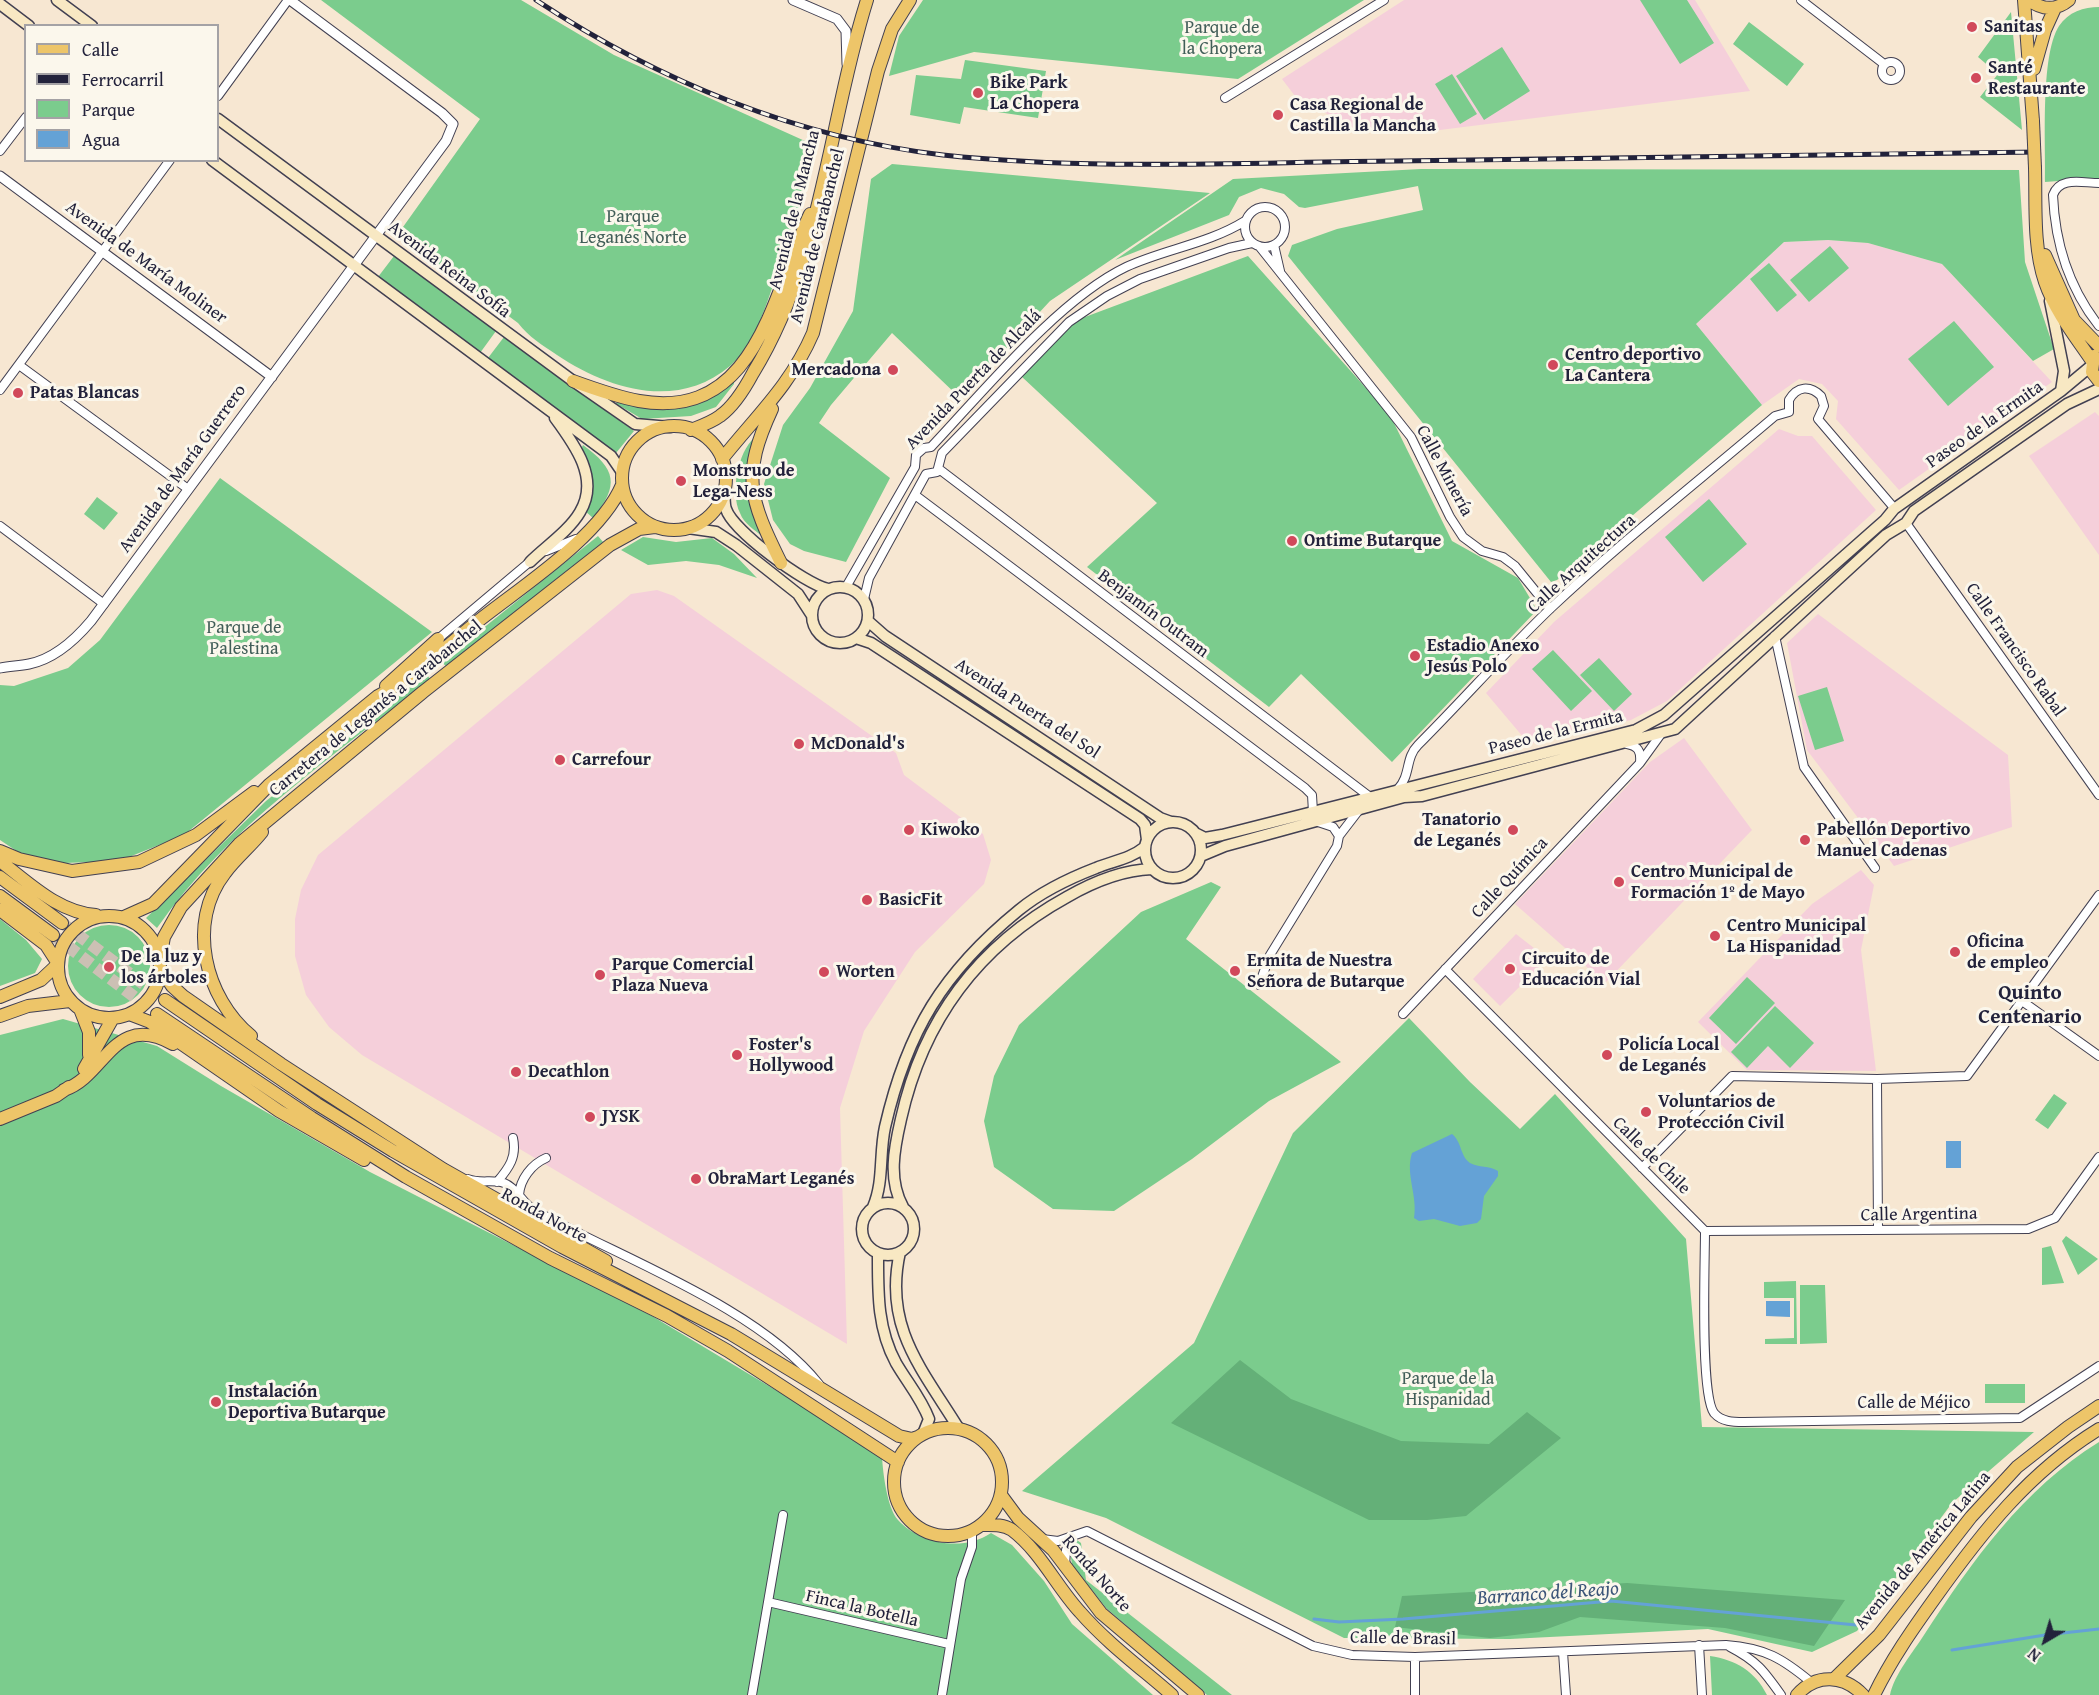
<!DOCTYPE html>
<html>
<head>
<meta charset="utf-8">
<style>
  body { margin:0 }
  #map { position:relative; width:2099px; height:1695px; overflow:hidden; background:#f7e7d2; font-family:"Gentium Book Plus",serif }
  canvas { display:block }
  .legend { position:absolute; left:24px; top:24px; width:195px; height:138px; box-sizing:border-box; background:#fbf7ec; border:2px solid #a4a2a5; margin:0; padding:8px 10px; list-style:none; font-size:18px; color:#22223b }
  .legend li { display:flex; align-items:center; gap:12px; height:30px }
  .legend b { width:30px; border:2px solid #a4a2a5 }
  .north { position:absolute; left:2015px; top:1611px; width:60px; height:60px; -webkit-text-stroke:4px #fbf7ec; paint-order:stroke; rotate:218deg; font-size:16px; font-weight:700; line-height:24px; text-align:center; color:#22223b }
  .north::after { content:''; display:block; margin:auto; width:21px; height:27px; background:#22223b; clip-path:polygon(50% 0,100% 100%,50% 72%,0 100%) }
</style>
</head>
<body>
<div id="map">
<canvas width="2099" height="1695"></canvas>
<ul class="legend">
<li><b style="height:8px;background:#edc569"></b>Calle</li>
<li><b style="height:8px;background:#22223b"></b>Ferrocarril</li>
<li><b style="height:16px;background:#7bcc8d"></b>Parque</li>
<li><b style="height:16px;background:#64a2d6"></b>Agua</li>
</ul>
<div class="north">N</div>
</div>
<script>
const c = document.querySelector('canvas').getContext('2d');
c.lineJoin = 'round';
function fill(path, color) { c.fillStyle = color; c.fill(path, 'evenodd'); }
function trace(path, color, width, dash) { c.strokeStyle = color; c.lineWidth = width; c.lineCap = dash ? 'butt' : 'round'; c.setLineDash(dash || []); c.stroke(path); }
function drawText(font, color, halo, rows, align = 'center') {
  c.font = font + ' "Gentium Book Plus",serif'; c.lineWidth = 6; c.setLineDash([]); c.textBaseline = 'middle'; c.strokeStyle = halo; c.fillStyle = color; for (const [text, x, y, turn = 0] of rows) {
    c.save(); c.translate(x, y); c.rotate((+turn || 0) * Math.PI / 180); c.textAlign = isNaN(turn) ? turn : align; if (halo) c.strokeText(text, 0, 0); c.fillText(text, 0, 0); c.restore();
  }
}
fill(new Path2D(`
  M1404 0H1695L1750 91 1416 133 1356 130 1295 96 1282 79Z
  M1828 240 1868 243 1942 264 2052 382 1899 490 1836 419 1838 401 1822 384 1799 379 1762 405 1696 324 1784 242Z
  M2095 412 2099 416V555L2029 456Z
  M1779 429 1798 436H1812L1876 510 1667 701 1631 720 1529 744 1486 693 1554 622Z
  M657 590 674 596 896 753 904 775 983 834 991 860 984 884 915 952 864 1031 840 1108 847 1344 362 1055 329 1027 306 995 295 956V919L301 890 318 855 631 594Z
  M1818 614 2008 755 2012 827 1894 866 1807 750 1787 643Z
  M1684 738 1752 830 1605 983 1515 904 1650 762Z
  M1861 870 1874 885 1861 950 1876 1071 1747 1070 1698 1022 1812 904Z
  M1516 934 1548 959 1500 1006 1473 979Z`), '#f5cfda');
fill(new Path2D(`
  M321 0H521L614 55 805 141C812 184 797 220 782 260 769 294 758 342 730 366 677 411 608 389 557 355 542 345 529 337 518 323L398 234 480 119Z
  M923 0H1364L1238 79 974 52 889 76 899 36Z
  M1640 0H1687L1714 43 1680 64Z
  M2099 7V178L2045 182C2046 145 2040 56 2059 26 2068 12 2084 7 2099 7Z
  M2011 12 2022 130 1980 97 1998 74 1978 57Z
  M1749 22 1804 64 1787 86 1733 44Z
  M1502 47 1530 91 1484 120 1456 76Z
  M965 60 1046 71 1038 118 964 107 960 124 910 115 916 75 961 79Z
  M1452 74 1477 114 1460 124 1435 84Z
  M892 164 1210 193 1050 301 960 398 892 333 831 405 819 423 890 478 846 562 804 551 790 544 773 520 764 484 783 425 810 388 853 311 871 179Z
  M1421 169 2019 170 2025 262 2054 349 2033 361 1942 264 1868 243 1828 240 1784 242 1696 324 1762 405 1557 580 1551 582 1288 256 1292 245 1337 229 1423 210 1418 186 1305 208 1299 207 1284 194 1261 188 1239 197 1229 215 1115 260 1233 179Z
  M1830 246 1849 268 1809 302 1790 280Z
  M394 256 496 331 480 353 378 277Z
  M1248 256 1390 415 1452 541 1518 578 1537 610 1392 762 1301 674 1269 707 1087 567 1157 503 1021 376 1077 320Z
  M1769 263 1797 295 1777 312 1750 279Z
  M1954 321 1994 367 1948 406 1908 359Z
  M504 337 634 431 616 453 488 358Z
  M734 381V384L716 407 691 416 642 419 615 403 715 394Z
  M754 438C746 470 748 507 763 537 755 530 744 524 740 513 730 493 738 452 754 438Z
  M583 445C616 469 620 485 593 518L585 511 590 477 582 447Z
  M220 478 432 632 184 835 119 861 36 864 0 840V685L14 686 68 668 100 640Z
  M97 497 118 513 104 530 84 514Z
  M1709 499 1747 544 1703 582 1665 537Z
  M598 536 603 542 446 666 441 662Z
  M643 537 676 542 712 538 734 554 757 578 719 565 686 561 648 565 621 550Z
  M1553 650 1592 691 1571 711 1532 669Z
  M1599 658 1632 694 1614 711 1580 675Z
  M426 673 430 679C336 755 227 827 157 928L146 918 266 801Z
  M1827 687 1844 741 1815 750 1798 696Z
  M1211 882 1221 887 1186 939 1341 1062 1269 1101 1192 1159 1114 1211 1053 1209 994 1167 984 1121 994 1076 1019 1025 1141 912Z
  M0 919 26 940 42 959 35 973 0 986Z
  M68 966a41 41 0 1 1 82 0a41 41 0 1 1-82 0Z
  M1747 977 1775 1003 1736 1044 1709 1018Z
  M1775 1006 1814 1043 1790 1068 1768 1046 1747 1068 1731 1052Z
  M1409 1018 1470 1082 1520 1129 1555 1094 1686 1239 1702 1427 2034 1432 1952 1503 1857 1631 1812 1652 1708 1629 1510 1639 1344 1638 1106 1518 1022 1491 1194 1343 1293 1133Z
  M63 1019 157 1046 221 1086 370 1172 652 1316 809 1410 882 1457C883 1473 887 1508 898 1520 920 1544 963 1552 991 1533L1012 1545 1044 1581 1072 1624 1153 1695H0V1035Z
  M2054 1094 2067 1103 2048 1129 2035 1120Z
  M2066 1236 2098 1259 2078 1275 2062 1241Z
  M2051 1246 2064 1283 2042 1285V1248Z
  M1796 1281 1797 1344H1765V1339L1794 1338V1298H1764V1282Z
  M1800 1285H1825L1827 1343 1800 1344Z
  M1985 1384H2025V1403H1985Z
  M2099 1442V1695H1890C1894 1675 1913 1652 1924 1635 1972 1561 2023 1489 2099 1442Z
  M1077 1540 1081 1543 1086 1580 1232 1695H1207L1106 1608 1072 1564 1070 1553Z
  M1710 1656C1736 1660 1755 1671 1767 1695H1712Z`), '#7bcc8d');
fill(new Path2D(`
  M1240 1360 1291 1399 1401 1441 1489 1444 1527 1412 1561 1438 1466 1516 1427 1520H1369L1171 1423Z
  M1627 1583 1845 1600 1814 1646 1725 1628 1580 1617 1539 1632 1490 1638 1395 1627 1402 1596Z`), '#64b078');
fill(new Path2D(`
  M1452 1134C1462 1142 1460 1156 1470 1163 1479 1168 1489 1165 1498 1171V1176L1484 1196 1481 1219 1477 1223 1460 1226 1434 1219 1419 1221 1414 1218C1418 1196 1405 1174 1412 1153Z
  M1946 1141H1961V1168H1946Z
  M1766 1301H1790V1317L1766 1316Z`), '#64a2d6');
trace(new Path2D(`
  M1314 1619 1339 1622 1403 1619 1611 1601 1856 1625
  M1952 1650 2045 1635 2099 1629`), '#64a2d6', 3);
trace(new Path2D(`
  M62 923 165 1000
  M53 935 157 1014`), '#ccc0b4', 12, [12, 6]);
const minor = new Path2D(`
  M1801 0 1884 64
  M1882 71a9 9 0 1 1 18 0a9 9 0 1 1-18 0Z
  M218 96 288 0
  M1225 98 1384 0
  M0 151 26 117
  M2099 183C2082 183 2060 176 2053 195 2055 243 2069 288 2099 326
  M1245 227a20 20 0 1 1 40 0a20 20 0 1 1-40 0Z
  M1274 245 1280 271
  M1259 246 1411 437 1450 517 1463 537 1482 551 1503 557 1515 566 1550 609
  M19 365 188 489
  M0 390 170 160
  M939 469 1370 797
  M915 495 1305 788 1312 795 1313 812
  M1906 523 2099 795
  M0 526 104 604
  M546 551 576 539
  M846 587 915 467 916 455 924 448 931 447C983 392 1059 299 1126 267 1165 249 1208 244 1245 221
  M864 599 869 578 926 474 937 472 942 453 1069 322 1107 296 1140 279 1229 248 1252 243
  M1775 636 1804 767 1875 868
  M438 639 533 559
  M1627 744C1638 746 1641 751 1640 762
  M1398 789C1411 775 1405 758 1418 745 1463 700 1505 652 1551 608 1622 541 1700 480 1775 416L1789 412V400C1797 386 1810 385 1821 396L1824 406 1818 419 1895 509
  M1318 822 1333 827 1339 836
  M1445 969 1705 1231C1705 1262 1700 1394 1714 1413 1722 1422 1733 1422 1744 1422L2020 1418 2099 1366
  M1259 985 1270 955 1337 846 1339 836 1359 810
  M2022 1001 2099 1056
  M1403 1014 1640 763 1661 734
  M1877 1079 1878 1230
  M1642 1168 1732 1076 1877 1079 1967 1076 2099 895
  M468 1179C480 1184 492 1179 504 1183 517 1188 522 1203 534 1210 620 1258 758 1307 819 1384
  M497 1182C509 1168 517 1157 513 1138
  M519 1195C520 1179 532 1164 546 1158
  M1705 1231 2028 1229 2055 1218 2099 1157
  M1042 1539 1058 1541 1087 1531 1313 1646 1352 1655 1415 1657 1726 1645C1765 1648 1782 1658 1812 1683
  M1065 1566 1066 1550 1072 1536
  M768 1602 949 1644
  M1699 1645 1702 1695
  M1730 1647C1757 1661 1764 1671 1781 1695
  M1563 1652 1566 1695
  M752 1695 783 1515
  M942 1695 961 1579 972 1547V1531
  M1415 1695V1657`);
const tertiary = new Path2D(`
  M793 0 837 19 846 31 847 64
  M0 176 272 377
  M0 668C9 666 19 666 29 664 54 659 75 640 91 621L446 141 453 124 442 113 290 0`);
const secondary = new Path2D(`
  M57 0 92 26
  M0 4 29 26
  M218 119 573 381 635 424 670 427
  M212 160 611 456 622 472
  M2050 301 2064 371 2061 391
  M724 491C725 496 724 504 726 509 733 531 805 584 828 589
  M688 528 716 532 736 545 798 594 811 614
  M530 562C545 547 569 531 580 512 600 479 575 445 555 418
  M812 615a28 28 0 1 1 56 0a28 28 0 1 1-56 0Z
  M868 621 885 636 1160 818 1171 822
  M856 638 871 643 1140 819 1145 825 1147 840
  M1145 850a28 28 0 1 1 56 0a28 28 0 1 1-56 0Z
  M1195 833 1205 838 1222 835 1636 730 1664 715 1885 520 1894 509 2061 391 2091 366
  M1201 856 1225 846 1404 797 1422 796 1675 729 1886 535 1906 523 1914 511 2067 404 2099 389
  M862 1229a26 26 0 1 1 52 0a26 26 0 1 1-52 0Z
  M873 1207C884 1182 879 1154 885 1127 907 1031 943 972 1019 910 1041 892 1070 878 1096 868 1113 861 1130 859 1145 847
  M903 1207C888 1180 894 1149 901 1119 923 1020 978 946 1067 897 1093 882 1122 870 1152 869
  M900 1252C883 1327 922 1369 959 1429
  M878 1253C878 1292 877 1328 896 1363 907 1382 921 1398 929 1419L923 1434`);
const primary = new Path2D(`
  M2024 0 2033 121
  M2029 0C2042 10 2056 11 2069 0
  M2034 69 2045 30 2055 8
  M2035 168C2036 204 2033 247 2045 282 2055 311 2075 336 2092 361
  M2045 255 2074 320 2099 346
  M2094 356 2092 372 2099 381
  M573 381C595 389 617 397 639 401 757 422 773 292 810 214
  M772 409C741 476 749 498 781 563
  M622 478a52 52 0 1 1 104 0a52 52 0 1 1-104 0Z
  M691 430C701 426 712 422 720 416 734 406 745 388 753 373 822 261 828 124 867 0
  M722 459C757 415 790 386 813 333L878 71 892 29 910 0
  M386 686 438 639
  M0 851 19 859 72 871 139 862 196 835 254 792
  M0 861C29 883 59 913 96 915
  M0 877 62 923
  M0 896 53 935
  M0 910 46 945 57 962
  M58 967a51 51 0 1 1 102 0a51 51 0 1 1-102 0Z
  M124 917 153 904 269 785 378 696C415 677 445 647 477 622 521 587 600 537 622 485
  M160 959 164 937 181 907 239 844 423 692 610 545 639 529 655 527
  M160 968 172 986 183 996 281 1064 443 1169 606 1261
  M0 997 41 980 57 965
  M165 1000 317 1104 393 1151 562 1247 731 1334 899 1436 912 1439 918 1437
  M80 1009 89 1032V1055
  M129 1014 150 1022 279 1111 364 1160
  M157 1014 312 1118 406 1177 550 1258 667 1316 728 1351 898 1462
  M0 1016 28 1006 70 1001
  M251 1036C205 998 186 923 225 873 236 858 251 846 262 832
  M84 1069 113 1018
  M64 1090C106 1076 113 1011 173 1044
  M0 1119 56 1096 69 1087
  M894 1482a54 54 0 1 1 108 0a54 54 0 1 1-108 0Z
  M1001 1495 1018 1518 1053 1550 1101 1613 1198 1695
  M981 1525C992 1525 1003 1524 1012 1530 1041 1552 1056 1586 1080 1612 1107 1643 1141 1668 1172 1695
  M1834 1679 1879 1635 1971 1517 2017 1467 2068 1427 2099 1406
  M1797 1695C1816 1673 1844 1675 1863 1695
  M1874 1695C1891 1660 1912 1630 1935 1598 1982 1532 2029 1472 2099 1429`);
trace(minor, '#424052', 10);
trace(tertiary, '#424052', 11);
trace(secondary, '#424052', 13);
trace(primary, '#424052', 14);
trace(minor, '#fff', 8);
trace(tertiary, '#fff', 9);
trace(secondary, '#f8e8c3', 10);
trace(primary, '#edc569', 12);
const rail = new Path2D(`
  M536 0C658 81 798 138 943 155 1094 171 1247 162 1398 161 1611 159 1825 154 2038 152`);
trace(rail, '#22223b', 5);
trace(rail, '#fbf7ec', 3, [9]);
const primaryBridge = new Path2D(`
  M2033 121 2035 168`);
trace(primaryBridge, '#424052', 14, []);
trace(primaryBridge, '#edc569', 12);
for (const [x, y, r, color] of [
  [1972,27,6,"#d1495b"],
  [1976,78,6,"#d1495b"],
  [978,93,6,"#d1495b"],
  [1278,115,6,"#d1495b"],
  [1553,365,6,"#d1495b"],
  [893,370,6,"#d1495b"],
  [18,393,6,"#d1495b"],
  [681,481,6,"#d1495b"],
  [1292,541,6,"#d1495b"],
  [1415,656,6,"#d1495b"],
  [799,744,6,"#d1495b"],
  [560,760,6,"#d1495b"],
  [909,830,6,"#d1495b"],
  [1513,830,6,"#d1495b"],
  [1805,840,6,"#d1495b"],
  [1619,882,6,"#d1495b"],
  [867,900,6,"#d1495b"],
  [1715,936,6,"#d1495b"],
  [1955,952,6,"#d1495b"],
  [109,967,6,"#d1495b"],
  [1510,969,6,"#d1495b"],
  [1235,971,6,"#d1495b"],
  [824,972,6,"#d1495b"],
  [600,975,6,"#d1495b"],
  [737,1055,6,"#d1495b"],
  [1607,1055,6,"#d1495b"],
  [516,1072,6,"#d1495b"],
  [1646,1112,6,"#d1495b"],
  [590,1117,6,"#d1495b"],
  [696,1179,6,"#d1495b"],
  [216,1402,6,"#d1495b"]
]) { const dot = new Path2D(); dot.arc(x, y, r, 0, 2 * Math.PI); c.fillStyle = color; c.fill(dot); trace(dot, '#fbf7ec', 2); }
drawText('bold 18px', '#22223b', '#fbf7ec', [
  ["Sanitas",1984,27],
  ["Santé",1988,68],
  ["Restaurante",1988,89],
  ["Bike Park",990,83],
  ["La Chopera",990,104],
  ["Casa Regional de",1290,105],
  ["Castilla la Mancha",1290,126],
  ["Centro deportivo",1565,355],
  ["La Cantera",1565,376],
  ["Mercadona",881,370,"right"],
  ["Patas Blancas",30,393],
  ["Monstruo de",693,471],
  ["Lega-Ness",693,492],
  ["Ontime Butarque",1304,541],
  ["Estadio Anexo",1427,646],
  ["Jesús Polo",1427,667],
  ["McDonald's",811,744],
  ["Carrefour",572,760],
  ["Tanatorio",1501,820,"right"],
  ["de Leganés",1501,841,"right"],
  ["Kiwoko",921,830],
  ["Pabellón Deportivo",1817,830],
  ["Manuel Cadenas",1817,851],
  ["Centro Municipal de",1631,872],
  ["Formación 1º de Mayo",1631,893],
  ["BasicFit",879,900],
  ["Centro Municipal",1727,926],
  ["La Hispanidad",1727,947],
  ["Oficina",1967,942],
  ["de empleo",1967,963],
  ["De la luz y",121,957],
  ["los árboles",121,978],
  ["Circuito de",1522,959],
  ["Educación Vial",1522,980],
  ["Ermita de Nuestra",1247,961],
  ["Señora de Butarque",1247,982],
  ["Parque Comercial",612,965],
  ["Plaza Nueva",612,986],
  ["Worten",836,972],
  ["Foster's",749,1045],
  ["Hollywood",749,1066],
  ["Policía Local",1619,1045],
  ["de Leganés",1619,1066],
  ["Decathlon",528,1072],
  ["Voluntarios de",1658,1102],
  ["Protección Civil",1658,1123],
  ["JYSK",602,1117],
  ["ObraMart Leganés",708,1179],
  ["Instalación",228,1392],
  ["Deportiva Butarque",228,1413]
], 'left');
drawText('18px', '#415e58', '#fbf7ec', [
  ["Parque de",1222,28],
  ["la Chopera",1222,49],
  ["Parque",633,217],
  ["Leganés Norte",633,238],
  ["Parque de",244,628],
  ["Palestina",244,649],
  ["Parque de la",1448,1379],
  ["Hispanidad",1448,1400]
]);
drawText('18px', '#22223b', '#fbf7ec', [
  ["Avenida de la Mancha",795,210,-76],
  ["Avenida de Carabanchel",818,236,-76],
  ["Avenida de María Moliner",146,263,36],
  ["Avenida Reina Sofía",449,270,37],
  ["Avenida Puerta de Alcalá",974,380,-46],
  ["Paseo de la Ermita",1985,425,-35],
  ["Avenida de María Guerrero",183,469,-54],
  ["Calle Minería",1444,471,62],
  ["Calle Arquitectura",1582,564,-42],
  ["Benjamín Outram",1153,614,37],
  ["Calle Francisco Rabal",2015,650,55],
  ["Carretera de Leganés a Carabanchel",376,709,-39],
  ["Avenida Puerta del Sol",1027,709,33],
  ["Paseo de la Ermita",1556,733,-14],
  ["Calle Química",1510,878,-47],
  ["Calle de Chile",1651,1156,45],
  ["Calle Argentina",1919,1215,-1],
  ["Ronda Norte",544,1216,29],
  ["Calle de Méjico",1914,1403],
  ["Avenida de América Latina",1923,1551,-50],
  ["Ronda Norte",1096,1574,49],
  ["Finca la Botella",862,1609,13],
  ["Calle de Brasil",1403,1639,1]
]);
drawText('italic 20px', '#3c5579', '#fbf7ec', [
  ["Barranco del Reajo",1548,1594,-4]
]);
drawText('bold 21px', '#22223b', '#fbf7ec', [
  ["Quinto",2030,994],
  ["Centenario",2030,1018]
]);
</script>
</body>
</html>
